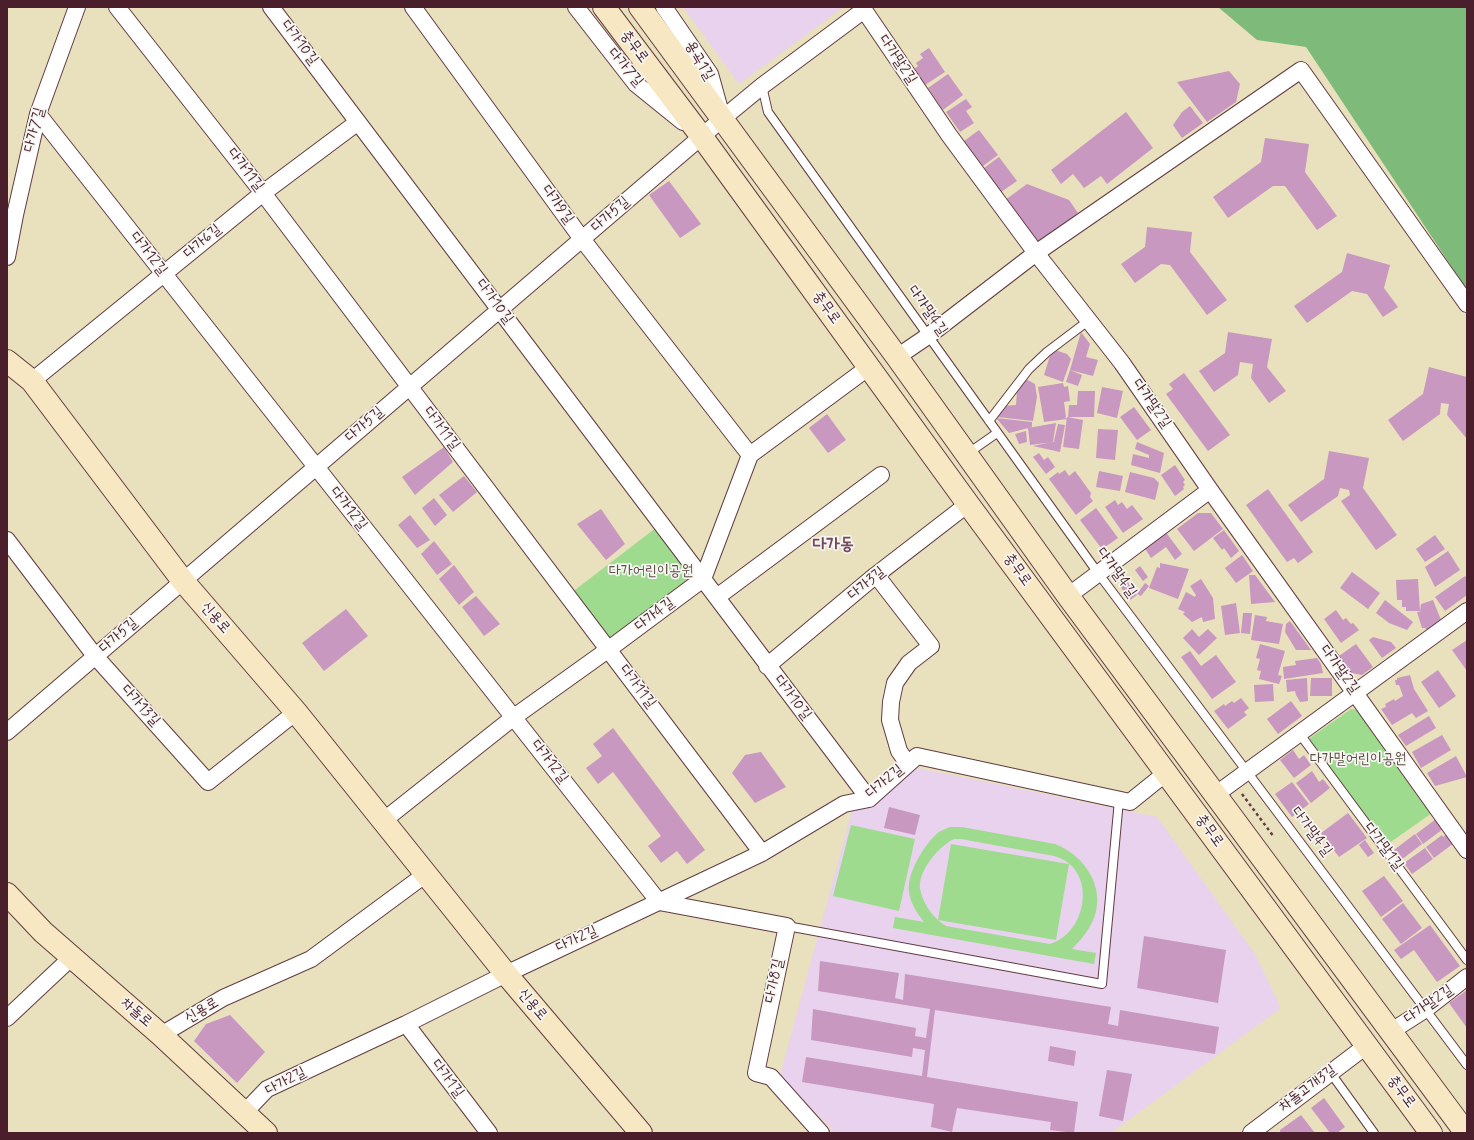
<!DOCTYPE html>
<html>
<head>
<meta charset="utf-8">
<style>
  body { margin:0 }
  #map { position:relative; width:1474px; height:1140px; overflow:hidden; background:#e9e0bd; font-family:Mynerve,sans-serif }
  canvas { display:block }
  .frame { position:absolute; inset:0; border:8px solid #4a1f2b; pointer-events:none }
</style>
</head>
<body>
<div id="map">
<canvas width="1474" height="1140"></canvas>
<div class="frame"></div>
</div>
<script>
const c = document.querySelector('canvas').getContext('2d');
c.lineJoin = 'round';
function fill(path, color) { c.fillStyle = color; c.fill(path, 'evenodd'); }
function trace(path, color, width, dash) { c.strokeStyle = color; c.lineWidth = width; c.lineCap = dash ? 'butt' : 'round'; c.setLineDash(dash || []); c.stroke(path); }
function drawText(font, color, halo, rows, align = 'center') {
  c.font = font + ' Mynerve,"Poor Story",sans-serif'; c.lineWidth = 3.5; c.setLineDash([]); c.textBaseline = 'middle'; c.strokeStyle = halo; c.fillStyle = color; for (const [text, x, y, turn = 0] of rows) {
    c.save(); c.translate(x, y); c.rotate((+turn || 0) * Math.PI / 180); c.textAlign = isNaN(turn) ? turn : align; if (halo) c.strokeText(text, 0, 0); c.fillText(text, 0, 0); c.restore();
  }
}
fill(new Path2D(`
  M683 7H844L739 84Z
  M918 768 1157 817 1255 954 1281 1008 1111 1133H835L780 1075 852 811Z`), '#e9d2ee');
fill(new Path2D(`
  M657 527 693 571 691 584 617 638 605 637 571 593Z
  M1351 709 1357 710 1432 813 1385 846 1310 744V738Z
  M851 825 915 839 899 911 833 896Z
  M950 827H962L1055 844C1084 855 1106 887 1094 918 1089 930 1081 940 1072 949L1096 953 1094 964 893 928 895 917 924 922C918 915 910 902 909 892 906 874 925 843 939 832 942 830 946 829 950 827ZM954 839H961L1054 856C1097 867 1089 932 1050 944L946 926C934 919 922 903 920 888 918 871 939 846 954 839Z
  M951 844 1069 864 1056 940 938 920Z`), '#9edb8f');
fill(new Path2D(`
  M1218 7H1467V290L1306 47 1257 40Z`), '#7ebb7a');
fill(new Path2D(`
  M929 48 945 72 925 85 914 69 918 66 916 63 923 58 920 54Z
  M1229 71 1240 84 1236 102 1207 122 1177 82Z
  M948 74 963 95 943 110 928 88Z
  M966 99 972 107 966 111 974 123 960 132 946 112Z
  M1190 106 1203 123 1182 138 1173 125 1182 112Z
  M1126 112 1153 148 1107 184 1101 176 1084 188 1073 174 1061 184 1051 170Z
  M979 130 998 155 983 166 964 141Z
  M1265 138 1309 144 1305 172 1337 216 1317 230 1285 186H1273L1228 218 1213 197 1261 162Z
  M999 157 1017 181 1001 192 984 168Z
  M669 181 701 224 680 238 649 195Z
  M1027 184 1069 200 1078 213 1033 247 1001 203Z
  M1147 227 1192 232 1190 252 1227 300 1207 315 1170 265 1161 264 1135 283 1121 264 1145 247Z
  M1347 253 1390 265 1384 288 1398 307 1383 317 1367 294 1352 291 1307 323 1294 306 1342 272Z
  M1081 332 1090 344 1086 357 1098 360 1093 376 1070 370Z
  M1228 332 1272 339 1267 367 1286 391 1269 403 1251 378 1253 364 1240 362 1238 375 1214 392 1199 371 1225 353Z
  M1052 349 1067 354 1071 359 1063 382 1044 375Z
  M1429 367 1467 377V439L1447 415 1449 404 1441 403 1440 414 1403 441 1388 420 1423 394Z
  M1070 370 1082 375 1078 386 1066 382Z
  M1184 373 1230 435 1208 451 1166 394 1173 389 1169 384Z
  M1026 379 1035 384 1037 397 1033 421 997 417 1002 406 1016 405 1017 391Z
  M1063 383 1064 387 1068 386 1070 401 1064 402 1066 417H1065L1067 419 1044 422 1038 387Z
  M1102 387 1123 391 1117 418 1097 413Z
  M1078 391H1095L1094 417H1068L1069 405H1077Z
  M1134 407 1151 430 1137 440 1120 417Z
  M827 414 846 440 828 453 809 428Z
  M1067 417 1083 420 1079 449 1063 447Z
  M996 418 1032 422V427L1009 433Z
  M1056 423 1053 442 1030 445 1028 428Z
  M1058 424 1065 425 1060 452 1033 446 1056 441H1054Z
  M1098 429 1118 430 1115 460 1096 458Z
  M1026 431 1027 442 1019 444 1015 434Z
  M1137 442 1164 453 1160 473 1131 465 1133 454 1149 458V455L1135 449Z
  M444 447 453 462 415 495 402 477Z
  M1329 451 1369 458 1363 488 1397 535 1376 550 1341 501 1350 495 1349 490 1340 488 1338 496 1301 522 1288 505 1324 479Z
  M1039 453 1044 460 1048 457 1055 467 1046 474 1033 457Z
  M1175 465 1185 480 1183 482 1185 485 1183 487 1184 489 1175 496 1161 475Z
  M1065 470 1069 476 1075 471 1091 493 1090 497 1093 501 1076 515 1049 479 1058 472 1059 474Z
  M1099 471 1123 476 1120 491 1096 487Z
  M1130 472 1154 478 1159 483 1155 500 1125 492Z
  M464 476 477 492 453 512 439 495Z
  M1268 489 1313 552 1298 563 1294 558 1287 562 1246 505Z
  M434 498 447 515 435 526 422 508Z
  M1115 500 1118 505 1122 502 1127 509 1132 505 1143 519 1123 533 1105 507Z
  M1096 508 1118 538 1102 549 1080 520Z
  M601 509 625 544 606 560 577 524Z
  M1198 513H1211L1223 529 1194 551 1177 529Z
  M410 515 430 540 417 548 398 525Z
  M1224 530 1239 551 1231 558 1224 548 1222 550 1213 538Z
  M1165 531 1182 554 1175 560 1166 547 1151 558 1144 547Z
  M1435 535 1445 549 1425 562 1416 549Z
  M434 541 452 564 437 575 421 554Z
  M1448 551 1460 570 1435 587 1425 567Z
  M1242 555 1253 571 1236 583 1225 568Z
  M1160 563 1189 569 1178 599 1149 588 1157 567 1160 568Z
  M454 565 474 592 459 605 439 579Z
  M1140 566 1148 577 1143 581 1135 570Z
  M1352 572 1380 593 1368 609 1340 588Z
  M1249 575H1255L1275 602 1251 604Z
  M1465 576 1467 579V595L1445 611 1435 597Z
  M1201 579 1213 598 1215 619 1203 622 1202 617 1192 622 1183 614 1185 612 1178 609 1186 592 1195 597 1196 595 1190 586Z
  M1418 579 1420 611H1406V607H1402V600H1397L1396 580Z
  M1127 581 1137 595 1130 600 1120 586Z
  M1145 583 1149 586 1141 596 1137 594Z
  M476 596 500 624 484 636 462 607Z
  M1385 600 1413 622 1407 630 1389 623 1376 613Z
  M1433 600 1441 620 1427 630 1425 628H1422L1417 612 1422 611H1420L1421 604Z
  M1236 603 1240 633 1225 635 1221 606Z
  M346 609 368 636 324 671 302 643Z
  M1336 610 1343 620 1346 618 1351 624 1353 623 1359 630 1341 643 1324 619Z
  M1243 613H1252L1250 634 1241 633Z
  M1255 615 1267 617 1266 621 1283 624 1279 644 1251 640Z
  M1290 621 1311 650H1296L1285 632 1286 624Z
  M1192 629 1199 637 1208 629 1217 638 1199 655 1183 638Z
  M1373 637 1391 642 1396 648 1382 658 1369 640Z
  M1467 640V671L1452 650Z
  M1260 644 1285 651 1278 675 1282 676 1279 684 1259 679 1261 671 1257 670 1260 659 1256 658Z
  M1356 644 1373 667 1362 675 1351 673 1339 656Z
  M1190 651 1201 666 1216 655 1236 682 1212 699 1181 657Z
  M1317 658 1321 664 1323 673 1284 679 1283 667 1296 665 1295 661Z
  M1438 670 1456 696 1439 708 1421 682Z
  M1410 675 1414 689 1428 711 1416 718 1412 713 1392 725 1381 709 1386 707 1385 704 1394 699 1395 701 1403 696 1399 685H1396L1395 680H1397V678Z
  M1307 678 1308 701 1300 702 1296 695 1295 691 1287 692 1286 680Z
  M1311 678H1332V696H1310Z
  M1273 684 1274 701 1255 702 1254 685Z
  M1241 698 1249 708 1244 712 1247 715 1228 729 1214 711 1224 704 1225 706 1232 701 1234 703Z
  M1291 701 1302 716 1278 734 1267 719Z
  M1429 716 1436 728 1406 746 1398 735Z
  M613 728 705 850 687 864 677 851 661 863 648 846 661 836 613 772 598 784 586 768 602 756 593 744Z
  M1442 735 1451 750 1421 768 1412 752Z
  M1293 750 1299 759 1304 755 1311 765 1294 778 1280 760Z
  M761 752 786 787 755 803 732 773 745 755Z
  M1456 756 1467 777 1435 786 1427 773Z
  M1312 771 1319 782 1323 779 1330 788 1311 803 1296 783Z
  M1292 782 1309 804 1292 817 1275 794Z
  M889 807 920 815 915 835 884 828Z
  M1348 813 1367 838 1339 857 1321 833Z
  M1436 819 1443 829 1423 844 1416 834Z
  M1415 834 1422 844 1401 860 1394 850Z
  M1447 834 1454 843 1434 858 1426 847 1442 835 1443 837Z
  M1365 840 1374 853 1368 857 1359 845Z
  M1425 848 1433 859 1412 874 1404 863Z
  M1384 876 1403 901 1381 917 1362 891Z
  M1403 903 1422 928 1401 944 1382 919Z
  M1430 925 1460 966 1437 982 1414 950 1401 959 1394 950Z
  M1144 936 1226 950 1218 1003 1137 988Z
  M820 961 899 973 895 998 903 1000 905 974 1111 1007 1108 1024 1118 1026 1120 1010 1219 1027 1215 1054 935 1010 927 1077 1078 1102 1074 1133 1050 1130 1051 1122 957 1108 952 1132 931 1127 934 1104 802 1082 806 1057 922 1076 925 1050 913 1048 912 1057 811 1040 813 1009 916 1028 915 1036 926 1038 930 1009 818 991Z
  M1467 990V1028L1449 1003Z
  M230 1015 265 1052 237 1083 194 1041 206 1024Z
  M1050 1046 1076 1051 1074 1066 1048 1061Z
  M1107 1070 1132 1074 1123 1121 1099 1116Z
  M1324 1098 1345 1127 1337 1133H1330L1311 1108Z
  M1301 1115 1315 1133H1280V1130Z`), '#c898c0');
const lane = new Path2D(`
  M762 86 768 112 1098 573 1467 1065
  M989 421 1029 369 1047 352 1088 321
  M967 454 997 433
  M1299 733 1467 960
  M787 926 1102 984 1119 800
  M1330 1072 1374 1133`);
const street = new Path2D(`
  M117 7 263 193 762 853
  M271 7 869 799
  M413 7 582 239 750 455
  M576 7 636 84 683 122
  M664 7 710 74 720 110
  M38 114 659 902 787 926 756 1073 771 1077 821 1133
  M7 257 15 215 38 114 77 7
  M897 357 928 336 1036 253 1301 70 1467 304
  M32 381 263 193 358 122
  M7 540 95 656 208 782 296 712
  M876 575 931 646 909 663 895 683 891 702 890 720 899 751 908 764
  M1068 596 1210 490
  M717 597 881 475
  M767 666 876 575 968 504
  M7 732 722 119 762 86 864 10 949 135 1036 253 1122 363 1210 490 1467 850
  M1215 795 1467 611
  M383 821 514 717 609 649 703 579 750 455 869 367
  M7 1018 72 957
  M406 1024 489 1133
  M1390 1032 1426 1009 1467 977
  M161 1035 223 998 311 959 426 874
  M244 1113 267 1089 406 1024 506 974 762 853 844 804 869 799 917 756 1130 802 1166 773
  M1251 1133 1366 1046`);
const secondary = new Path2D(`
  M604 7 702 137 968 504 1431 1133
  M640 7 897 357 1068 596 1466 1133
  M7 361 32 381 183 581 296 712 506 974 641 1133
  M7 894 43 932 161 1035 266 1133`);
trace(lane, '#623c41', 10);
trace(street, '#623c41', 18);
trace(secondary, '#623c41', 24);
trace(new Path2D(`
  M1242 794 1274 837`), '#623c41', 2.5, [3, 3]);
trace(lane, '#fff', 8);
trace(street, '#fff', 16);
trace(secondary, '#f7e8c3', 22);
drawText('15px', '#4a1f2b', '#f6f6f2', [
  ["다가10길",299,43,53],
  ["충무로",634,47,53],
  ["다가말2길",897,60,56],
  ["용곡1길",699,61,60],
  ["다가7길",625,68,49],
  ["다가7길",35,130,-75],
  ["다가11길",245,170,52],
  ["다가9길",557,205,54],
  ["다가5길",611,215,-41],
  ["다가6길",203,242,-40],
  ["다가12길",148,254,52],
  ["다가10길",494,302,53],
  ["충무로",826,308,54],
  ["다가말4길",927,311,55],
  ["다가말2길",1151,404,55],
  ["다가5길",365,425,-41],
  ["다가11길",441,429,53],
  ["다가12길",348,509,52],
  ["충무로",1017,570,54],
  ["다가말4길",1116,573,54],
  ["다가3길",867,584,-39],
  ["다가4길",655,615,-37],
  ["신용로",215,618,49],
  ["다가5길",119,636,-41],
  ["다가말2길",1339,670,54],
  ["다가11길",637,687,53],
  ["다가10길",792,698,53],
  ["다가13길",140,706,48],
  ["다가12길",549,762,52],
  ["다가2길",885,782,-39],
  ["충무로",1209,831,54],
  ["다가말4길",1311,832,53],
  ["다가말1길",1383,847,53],
  ["다가2길",577,940,-25],
  ["다가8길",775,981,-78],
  ["신용로",532,1005,50],
  ["다가말2길",1429,1005,-35],
  ["신용로",202,1011,-30],
  ["차돌로",136,1013,41],
  ["다가1길",447,1079,53],
  ["다가2길",286,1082,-28],
  ["차돌고개3길",1308,1089,-37],
  ["충무로",1401,1092,53]
]);
drawText('15px', '#5f4e44', '#f6f6f2', [
  ["다가어린이공원",651,572],
  ["다가말어린이공원",1358,760]
]);
drawText('bold 17px', '#76495f', '#f6f6f2', [
  ["다가동",833,545]
]);
</script>
</body>
</html>
